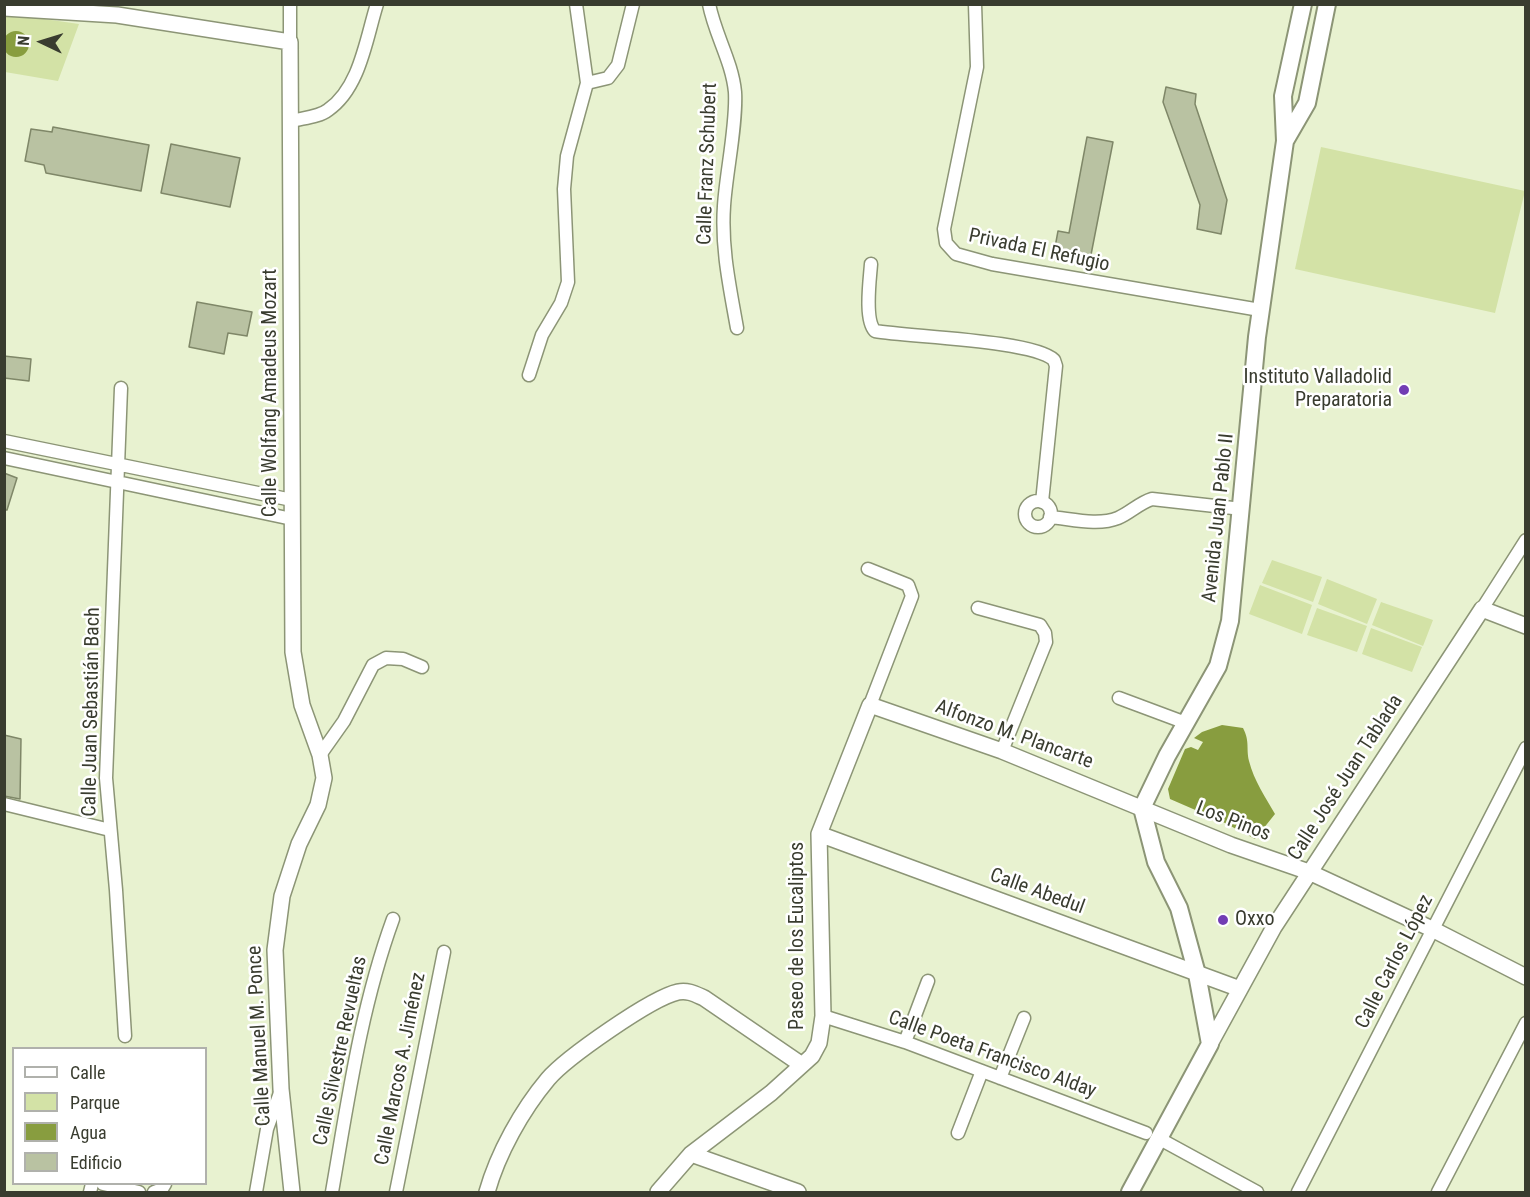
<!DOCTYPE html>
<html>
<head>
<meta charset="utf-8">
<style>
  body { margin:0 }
  #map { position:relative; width:1530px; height:1197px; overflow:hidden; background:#e8f2d0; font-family:"Roboto Condensed",sans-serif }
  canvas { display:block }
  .frame { position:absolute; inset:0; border:6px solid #393c2f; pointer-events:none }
  .legend { position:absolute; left:12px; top:1047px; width:195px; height:138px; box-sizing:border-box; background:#fff; border:2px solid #b0b1ac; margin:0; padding:8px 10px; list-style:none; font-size:18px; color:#393c2f }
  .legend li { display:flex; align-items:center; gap:12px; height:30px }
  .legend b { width:30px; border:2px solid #b0b1ac }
  .north { position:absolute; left:12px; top:12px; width:60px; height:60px; -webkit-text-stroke:4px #fff; paint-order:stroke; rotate:274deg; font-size:16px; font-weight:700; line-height:24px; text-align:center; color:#393c2f }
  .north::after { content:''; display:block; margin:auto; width:21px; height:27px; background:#393c2f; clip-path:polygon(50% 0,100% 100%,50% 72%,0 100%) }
</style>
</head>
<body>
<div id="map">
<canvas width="1530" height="1197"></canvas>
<div class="frame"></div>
<ul class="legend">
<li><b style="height:8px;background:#fff"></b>Calle</li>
<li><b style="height:16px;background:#d3e2a6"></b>Parque</li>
<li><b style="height:16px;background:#889d3f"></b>Agua</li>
<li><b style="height:16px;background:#b9c2a2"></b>Edificio</li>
</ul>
<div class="north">N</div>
</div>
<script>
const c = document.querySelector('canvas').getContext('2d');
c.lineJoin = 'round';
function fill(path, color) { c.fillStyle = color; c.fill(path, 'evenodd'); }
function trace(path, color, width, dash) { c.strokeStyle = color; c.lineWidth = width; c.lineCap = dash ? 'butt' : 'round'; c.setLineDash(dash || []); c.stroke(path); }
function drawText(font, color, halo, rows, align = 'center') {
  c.font = font + ' "Roboto Condensed",sans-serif'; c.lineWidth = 5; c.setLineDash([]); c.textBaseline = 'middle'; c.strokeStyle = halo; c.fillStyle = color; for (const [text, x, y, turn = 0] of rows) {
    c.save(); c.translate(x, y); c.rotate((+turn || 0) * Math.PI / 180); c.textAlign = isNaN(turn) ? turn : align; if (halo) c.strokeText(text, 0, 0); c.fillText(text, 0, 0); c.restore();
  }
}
fill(new Path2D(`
  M9 14 79 24 58 81 5 72 4 15Z
  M1321 147 1525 191 1495 313 1295 269Z
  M1272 560 1322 577 1313 602 1262 583Z
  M1327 579 1377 599 1367 624 1318 604Z
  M1260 585 1312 605 1302 634 1249 614Z
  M1381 602 1433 620 1423 646 1372 625Z
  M1317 608 1367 626 1357 652 1307 635Z
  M1371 628 1422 647 1412 672 1362 654Z`), '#d3e2a6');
fill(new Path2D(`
  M3 44a13 13 0 1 1 26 0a13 13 0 1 1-26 0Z
  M1222 725 1243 728C1250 742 1246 747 1249 761 1254 781 1266 798 1275 814L1255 839 1223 822 1170 799 1168 789 1185 749 1191 747 1198 750 1203 742 1194 738 1202 732Z`), '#889d3f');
const building = new Path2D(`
  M1166 87 1196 94 1195 104 1227 200 1221 234 1197 229 1200 205 1163 102Z
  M53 127 149 145 141 191 46 173 44 165 25 161 31 129 52 132Z
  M1087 137 1113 142 1089 265 1053 258 1058 231 1069 233Z
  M171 144 240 158 230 207 161 193Z
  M197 302 252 312 247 336 228 333 224 354 189 347Z
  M4 356 31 359 29 381 4 378Z
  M4 473 17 478 7 510H4Z
  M4 735 21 739 20 799 4 796Z`);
fill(building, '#b9c2a2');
trace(building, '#7f8768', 1.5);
const minor = new Path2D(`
  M290 4V42
  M709 4C715 35 732 61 735 92 737 124 726 173 724 206 721 248 730 288 737 328
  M975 4 977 67 944 229 946 243 956 254 992 264 1260 310
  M587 83 608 78 618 65 633 4
  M292 121C303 118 319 117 328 110 360 88 366 39 377 4
  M871 264C870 279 864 320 875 331 909 337 1033 340 1054 360L1056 366 1042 502
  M529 375 542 335 561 303 568 282 564 189 567 156 587 83 576 4
  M121 388 106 778 116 890 125 1036
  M4 441 292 500
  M4 458 292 519
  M1025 514a13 13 0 1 1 26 0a13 13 0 1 1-26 0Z
  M1050 517C1072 519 1098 526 1118 518 1130 513 1139 503 1152 499L1242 509
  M868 569 908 585 912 596 870 705
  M978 608 1040 625 1045 633 1046 642 1002 751
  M1482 609 1526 540
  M1119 698 1186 723
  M320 755 344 721 373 665 386 658 403 659 422 667
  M4 804 110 830
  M823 1016 905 1042 1146 1133
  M905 1042 928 981
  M1000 1078 1024 1018
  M958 1133 982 1071
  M1158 1138 1257 1192
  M103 1184 139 1192
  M90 1192 92 1184
  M154 1192 162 1189 165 1184
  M256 1192 267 1129 281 1090
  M332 1192C348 1100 361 1007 393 919
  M396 1192 444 952
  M1298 1192 1526 748
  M1438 1192 1526 1023`);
const tertiary = new Path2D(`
  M4 8 117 15 290 42 293 652 302 705 320 755 324 778 318 805 299 844 282 896 275 950 281 1089 292 1192
  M819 834 1240 989
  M1210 1044 1274 927 1482 609 1526 626
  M691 1154 798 1192
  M487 1192C498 1153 522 1110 548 1079 566 1058 651 998 678 992 688 990 695 994 704 998L802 1065
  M658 1192 691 1154 771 1093 812 1056 819 1043 823 1016 819 834 870 705 1002 751 1231 845 1309 872 1434 930 1526 977`);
const secondary = new Path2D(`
  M1285 141 1307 103 1327 4
  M1130 1192 1210 1044 1197 974 1179 908 1156 862 1142 808 1167 756 1218 666 1230 621 1257 337 1285 141 1283 96 1303 4`);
trace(minor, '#8c9576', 15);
trace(tertiary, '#8c9576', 18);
trace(secondary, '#8c9576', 20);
trace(minor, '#fff', 12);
trace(tertiary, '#fff', 15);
trace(secondary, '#fff', 16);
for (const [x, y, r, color] of [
  [1404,390,6,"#723db4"],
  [1223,920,6,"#723db4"]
]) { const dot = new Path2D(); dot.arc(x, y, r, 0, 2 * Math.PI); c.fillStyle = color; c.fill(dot); trace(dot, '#fff', 2); }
drawText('20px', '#393c2f', '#fff', [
  ["Calle Franz Schubert",708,164,-88],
  ["Privada El Refugio",1039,251,12],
  ["Calle Wolfang Amadeus Mozart",271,393,-90],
  ["Avenida Juan Pablo II",1219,518,-84],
  ["Calle Juan Sebastián Bach",92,712,-89],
  ["Alfonzo M. Plancarte",1014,735,20],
  ["Calle José Juan Tablada",1346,778,-57],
  ["Los Pinos",1233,822,21],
  ["Calle Abedul",1037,892,20],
  ["Paseo de los Eucaliptos",798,936,-90],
  ["Calle Carlos López",1395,962,-63],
  ["Calle Manuel M. Ponce",260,1036,-93],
  ["Calle Silvestre Revueltas",341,1051,-78],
  ["Calle Poeta Francisco Alday",992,1055,20],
  ["Calle Marcos A. Jiménez",401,1069,-79]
]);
drawText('20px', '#393c2f', '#fff', [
  ["Instituto Valladolid",1392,378],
  ["Preparatoria",1392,401],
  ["Oxxo",1235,920,"left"]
], 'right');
</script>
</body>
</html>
